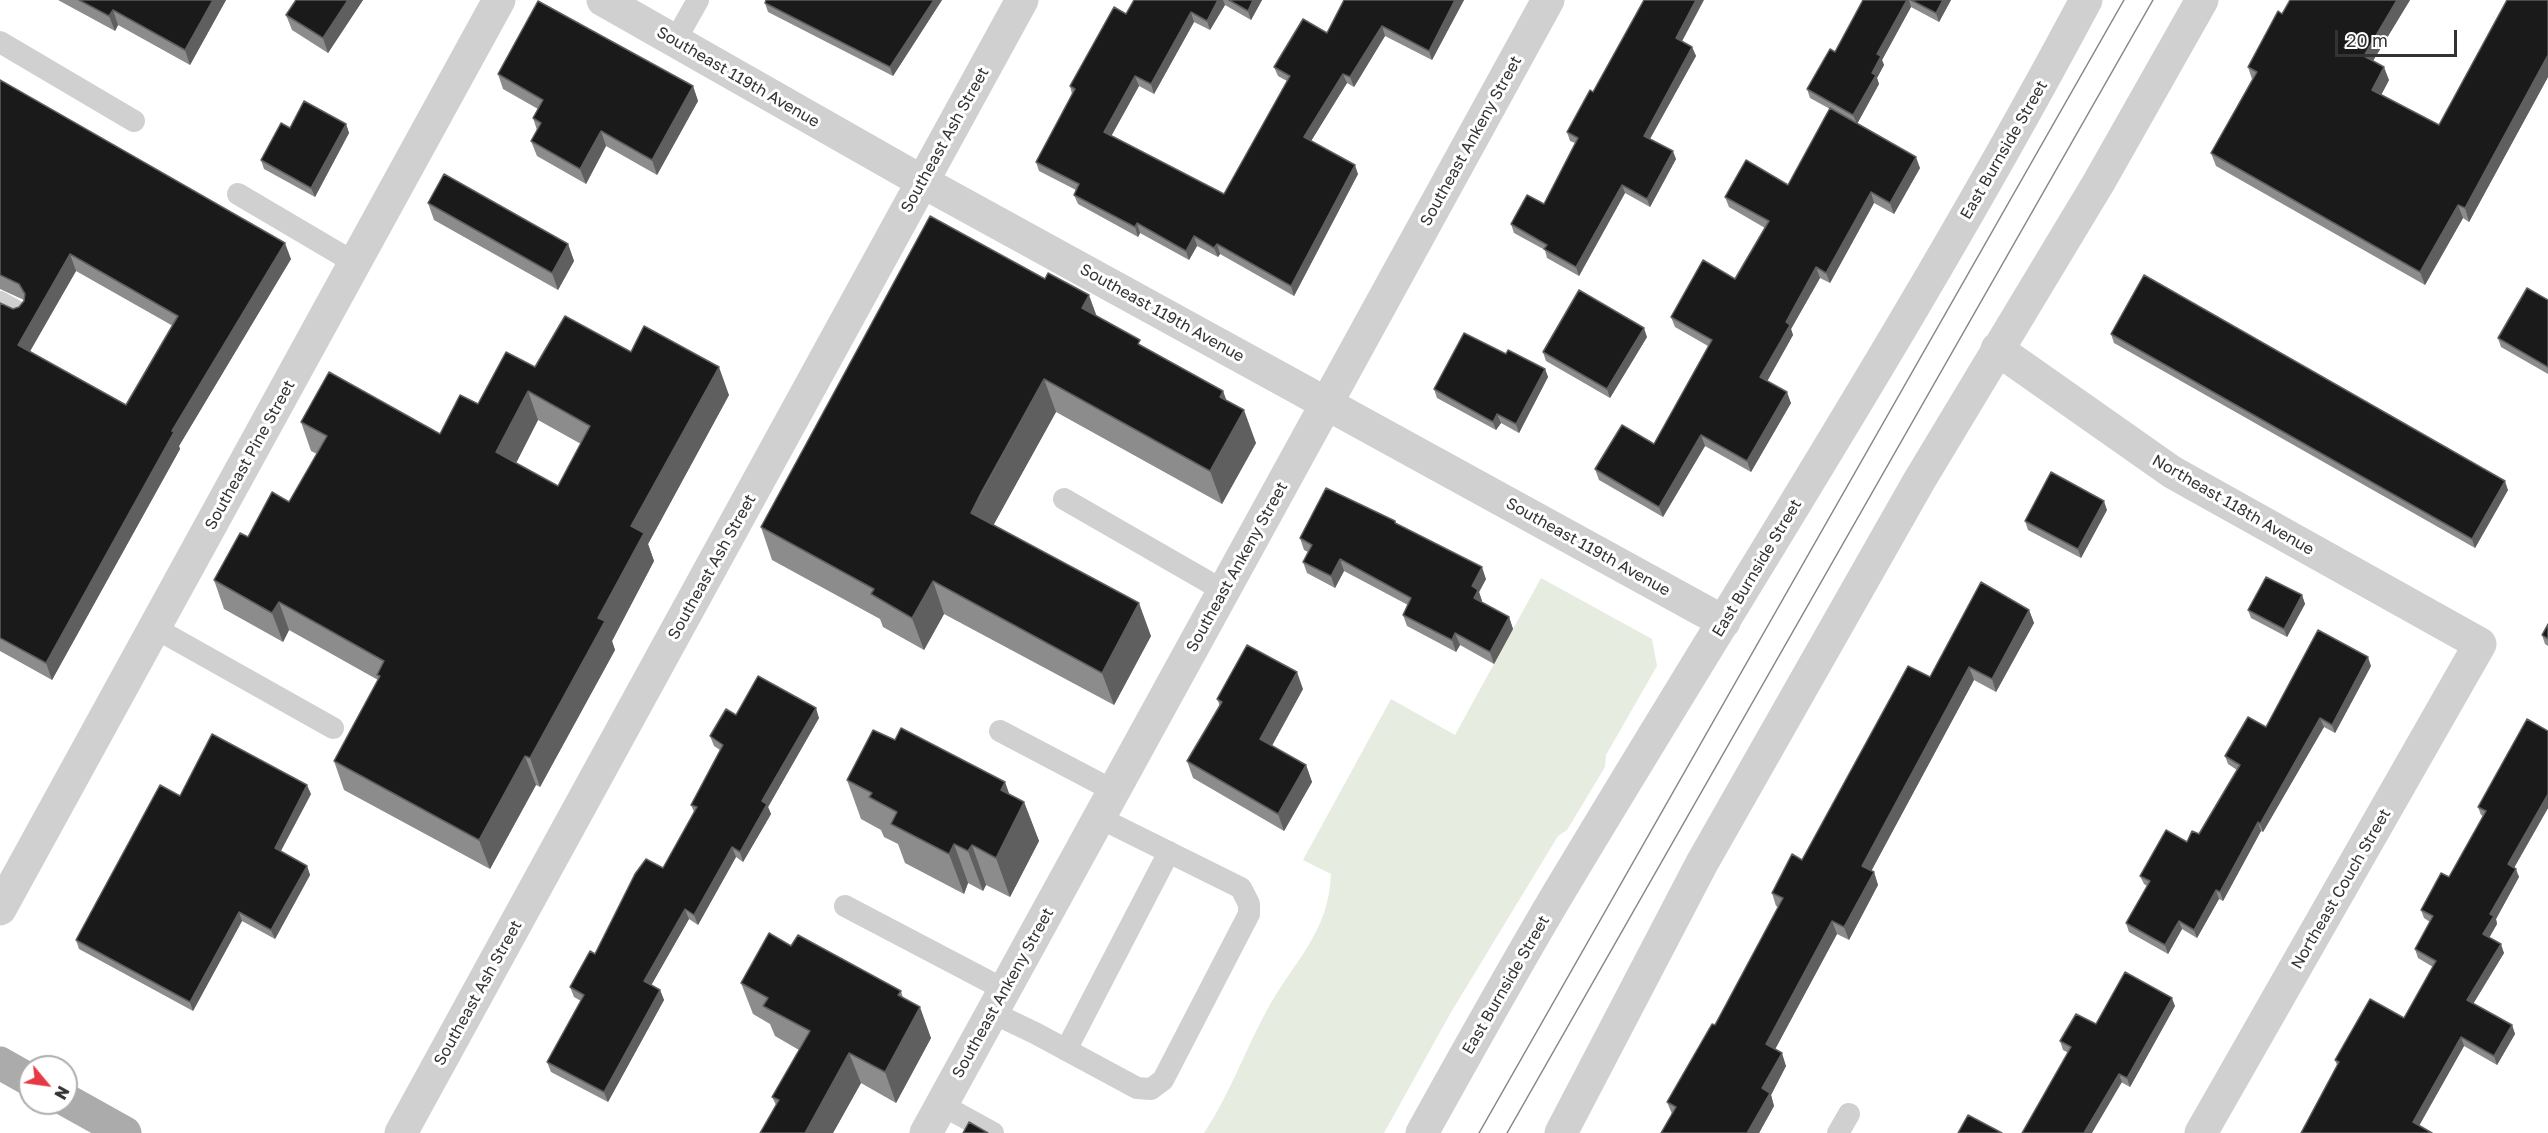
<!DOCTYPE html>
<html>
<head>
<meta charset="utf-8">
<style>
  body { margin:0 }
  #map { position:relative; width:2548px; height:1133px; overflow:hidden; background:#fff; font-family:"Golos Text",sans-serif }
  canvas { display:block }
  .north { position:absolute; left:18px; top:1055px; width:60px; height:60px; box-sizing:border-box; background:#fff; border:2px solid #adadad; border-radius:50%; rotate:119deg; font-size:16px; font-weight:700; line-height:24px; text-align:center; color:#333 }
  .north::after { content:''; display:block; margin:auto; width:21px; height:27px; background:#e63946; clip-path:polygon(50% 0,100% 100%,50% 72%,0 100%) }
  .scale { position:absolute; left:2335px; top:30px; width:122px; height:27px; box-sizing:border-box; border:3px solid #333; border-top:0; padding-left:8px; font-size:18px; line-height:21px; white-space:nowrap; color:#333; -webkit-text-stroke:4px #fff; paint-order:stroke }
</style>
</head>
<body>
<div id="map">
<canvas width="2548" height="1133"></canvas>
<div class="north">N</div>
<div class="scale">20 m</div>
</div>
<script>
const c = document.querySelector('canvas').getContext('2d');
c.lineJoin = 'round';
function fill(path, color) { c.fillStyle = color; c.fill(path, 'evenodd'); }
function trace(path, color, width, dash) { c.strokeStyle = color; c.lineWidth = width; c.lineCap = dash ? 'butt' : 'round'; c.setLineDash(dash || []); c.stroke(path); }
function drawText(font, color, halo, rows, align = 'center') {
  c.font = font + ' "Golos Text",sans-serif'; c.lineWidth = 6; c.setLineDash([]); c.textBaseline = 'middle'; c.strokeStyle = halo; c.fillStyle = color; for (const [text, x, y, turn = 0] of rows) {
    c.save(); c.translate(x, y); c.rotate((+turn || 0) * Math.PI / 180); c.textAlign = isNaN(turn) ? turn : align; if (halo) c.strokeText(text, 0, 0); c.fillText(text, 0, 0); c.restore();
  }
}
fill(new Path2D(`
  M1541 578 1652 639 1657 666 1606 755 1605 767 1567 830 1558 836 1450 1014 1384 1133H1204C1230 1094 1245 1050 1267 1010 1293 962 1329 933 1331 874L1303 860 1391 699 1455 735Z`), '#e6ecdf');
trace(new Path2D(`
  M675 41 698 0
  M0 42 134 121
  M238 194 355 263
  M0 302 18 312
  M1064 499 1224 591
  M155 628 333 728
  M1000 731 1114 791
  M845 906 1005 990
  M993 1013 1035 1033 1137 1088 1151 1089 1163 1080 1249 914V904L1241 888 1100 818
  M1066 1050 1169 852
  M942 1105 993 1133
  M1838 1133 1849 1114`), '#d0d0d0', 22);
trace(new Path2D(`
  M603 0 923 182 1724 622
  M1997 349 2172 472 2480 644 2201 1133
  M0 909 499 0
  M401 1133 1022 0
  M926 1133 1548 0`), '#d0d0d0', 33);
trace(new Path2D(`
  M1422 1133C1467 1052 1512 971 1559 892 1736 596 1924 305 2086 0
  M1561 1133 1702 863 1919 481 2099 182 2202 0`), '#d0d0d0', 33);
trace(new Path2D(`
  M0 1063 30 1080
  M66 1100 125 1133`), '#ababab', 33);
trace(new Path2D(`
  M1479 1133 2124 0
  M1507 1133 2153 0`), '#888', 1.5);
fill(new Path2D(`
  M58 0H226L190 65 118 25 115 31Z
  M296 0H363L328 53 292 30 286 15Z
  M766 0H942L893 76 768 12 765 3Z
  M1134 0H1262L1251 20 1225 5 1210 30 1194 22 1154 94 1139 86 1111 136 1224 194 1287 81 1278 76 1274 67 1327 33 1344 0H1464L1432 60 1385 36 1354 87 1347 83 1311 141 1358 174 1294 296 1220 254 1218 257 1197 246 1189 260 1140 233 1138 237 1078 204 1074 195 1076 190 1039 171 1036 162 1072 94 1070 86 1126 14Z
  M1863 0H1951L1939 22 1911 7 1882 60 1884 65 1877 78 1879 84 1857 124 1920 168 1894 214 1874 203 1830 283 1820 278 1791 329 1793 335 1767 381 1791 403 1751 472 1705 446 1663 517 1599 480 1595 469 1654 444 1708 346 1675 327 1671 317 1735 279 1765 228 1729 207 1725 197 1788 185 1830 109 1810 98 1807 89 1835 52Z
  M2410 0 2373 61 2389 80 2381 95 2439 125 2548 0V77L2469 222 2463 218 2425 285 2216 166 2211 153 2252 79 2248 67 2282 14Z
  M1682 41 1692 47 1696 56 1650 139 1676 159 1650 207 1625 193 1579 276 1547 258 1545 250 1514 233 1511 224 1544 204 1575 143 1570 141 1567 132 1593 92Z
  M498 74 693 86 698 101 657 175 606 146 586 184 537 156 531 141 537 130 533 118 538 109 503 89Z
  M0 80 291 259 179 446 180 449 52 680 0 651V303L13 309 19 307 24 300 0 289ZM76 271 173 326 126 405 29 352Z
  M346 124 349 133 315 197 264 169 261 160 290 128Z
  M428 203 568 244 574 261 558 290 434 220Z
  M2548 300V374L2501 347 2498 338Z
  M1097 316 1142 347 1223 391 1226 400 1256 443 1222 504 1056 412 993 525 1151 636 1114 705 944 614 924 650 883 627 880 619 772 560 761 527Z
  M2111 334 2508 490 2475 548 2114 343Z
  M1647 337 1610 398 1546 361 1543 352Z
  M631 352 729 395 648 544 654 561 612 641 615 650 540 787 536 785 490 869 344 790 334 761 378 680 289 630 283 642 224 609 214 580 289 502 317 454 311 451 301 422 440 434 478 404 535 367ZM538 420 581 444 558 486 516 463Z
  M1506 354 1545 369 1548 377 1519 433 1501 423 1496 430 1437 398 1434 389Z
  M2107 510 2081 558 2028 530 2025 521Z
  M1395 521 1396 524 1486 579 1479 592 1482 601V602L1509 617 1513 629 1494 664 1460 645 1456 652 1407 626 1403 615 1408 605 1344 571 1335 588 1307 573 1303 562 1308 552 1304 550 1300 538Z
  M2302 595 2305 604 2287 637 2251 618 2248 610Z
  M2029 610 2034 623 1996 692 1974 680 1871 871 1874 872 1878 885 1849 940 1837 934 1775 1049 1786 1066 1771 1095 1774 1106 1759 1133H1661L1672 1114 1667 1102 1715 1025 1778 907 1776 906 1772 893 1802 860 1930 677Z
  M2548 624V646L2545 644 2542 635Z
  M2371 666 2335 733 2324 727 2263 832 2261 831 2223 901 2219 899 2197 938 2182 929 2168 954 2129 932 2126 923 2147 886 2144 884 2140 876 2199 834 2237 770 2228 764 2225 756 2266 727Z
  M1303 689 1272 746 1306 765 1312 782 1284 831 1193 778 1187 761 1220 706 1217 699Z
  M736 715 819 718 768 807 771 814 743 862 736 857 698 925 689 919 651 985 660 990 664 1000 608 1102 551 1072 547 1062 581 1001 574 997 570 987 595 954 663 868 694 812 691 805 720 750 714 746 710 736Z
  M2548 731V808L2514 868 2519 877 2496 919 2497 924 2489 938 2504 953 2473 1004 2512 1025 2515 1034 2497 1065 2464 1046 2419 1126 2301 1133 2337 1065 2335 1060 2404 1018 2433 967 2418 958 2415 949 2430 922 2424 918 2421 910 2449 877 2483 816 2481 815 2478 807Z
  M895 740 1024 802 1039 841 1010 897 986 885 983 891 968 883 964 894 905 863 898 844 884 837 881 830 861 819 847 780Z
  M311 794 281 851 307 866 310 875 275 939 242 921 193 1011 79 949 76 940 180 796Z
  M791 946 901 991 903 998 931 1038 896 1103 861 1083 833 1133H760L776 1105 772 1097 799 1050 775 1036 770 1024 753 1014 741 983Z
  M2175 1006 2130 1087 2063 1050 2060 1041 2096 1024Z`), '#8c8c8c');
fill(new Path2D(`
  M213 0H226L190 65 185 50Z
  M348 0H363L328 53 323 38Z
  M934 0H942L893 76 890 67Z
  M1218 0H1223L1225 5 1210 30 1207 21Z
  M1253 0H1262L1251 20 1248 11Z
  M1455 0H1464L1432 60 1429 51Z
  M1696 0H1704L1679 47 1676 38Z
  M1907 0H1909L1911 7 1882 60 1884 65 1877 78 1879 84 1857 124 1853 115 1877 54Z
  M1943 0H1951L1939 22 1936 13Z
  M2397 0H2410L2368 69 2364 56Z
  M113 10 118 25 115 31 109 16Z
  M1191 12 1194 22 1154 94 1151 84Z
  M1382 26 1385 36 1354 87 1350 77Z
  M1692 47 1696 56 1647 144 1644 136Z
  M2548 55V77L2469 222 2465 208Z
  M2384 67 2389 80 2377 103 2372 90Z
  M1343 74 1347 83 1308 146 1304 137Z
  M1135 76 1139 86 1108 142 1104 132Z
  M693 86 698 101 657 175 652 160Z
  M346 124 349 133 315 197 311 188Z
  M601 131 606 146 586 184 580 169Z
  M1673 151 1676 159 1650 207 1647 199Z
  M1916 157 1920 168 1894 214 1890 203Z
  M1355 165 1358 174 1294 296 1291 286Z
  M1622 185 1625 193 1579 276 1576 267Z
  M1871 192 1874 203 1830 283 1826 273Z
  M2458 205 2463 218 2425 285 2420 272Z
  M1137 223 1140 233 1138 237 1135 227Z
  M1194 236 1197 246 1189 260 1186 251Z
  M285 243 291 259 179 446 180 449 52 680 46 663 172 431Z
  M568 244 574 261 558 290 552 273Z
  M1217 244 1220 254 1218 257 1214 248Z
  M70 254 76 271 24 362 18 345Z
  M1816 267 1820 278 1791 329 1793 335 1764 387 1760 377 1786 322Z
  M1089 295 1101 328 1082 308Z
  M1644 328 1647 337 1610 398 1607 389Z
  M719 367 729 395 648 544 654 561 612 641 615 650 540 787 530 758 598 618 631 526Z
  M1545 369 1548 377 1519 433 1516 424Z
  M1044 379 1056 412 993 526 971 513Z
  M528 391 538 420 507 481 496 452Z
  M1223 391 1235 424 1220 397Z
  M1787 392 1791 403 1751 472 1747 461Z
  M1244 410 1256 443 1222 504 1210 471Z
  M1497 414 1501 423 1496 430 1493 422Z
  M1701 435 1705 446 1663 517 1659 507Z
  M2505 481 2508 490 2475 548 2472 539Z
  M2104 501 2107 510 2081 558 2078 549Z
  M1340 559 1344 571 1335 588 1331 576Z
  M1482 567 1486 579 1479 592 1482 601 1478 610 1474 598 1472 586Z
  M933 581 944 614 924 650 912 618Z
  M2302 595 2305 604 2287 637 2284 629Z
  M279 602 289 630 283 642 272 613Z
  M1139 603 1151 636 1114 705 1102 673Z
  M2029 610 2034 623 1996 692 1992 679Z
  M1509 617 1513 629 1494 664 1490 652Z
  M1455 633 1460 645 1456 652 1452 640Z
  M2368 657 2371 666 2335 733 2332 725Z
  M1969 667 1974 680 1867 879 1862 866Z
  M1297 672 1303 689 1266 756 1260 739Z
  M816 708 819 718 768 807 771 814 743 862 740 852 762 801Z
  M2320 718 2324 727 2263 832 2260 824Z
  M525 756 536 785 490 869 479 840Z
  M1306 765 1312 782 1284 831 1278 814Z
  M1005 782 1017 815 1024 802 1039 841 1010 897 996 858 1001 790Z
  M307 785 311 794 278 856 275 848Z
  M2548 794V808L2511 873 2508 864Z
  M2258 822 2261 831 2223 901 2220 892Z
  M954 844 968 883 964 894 949 854Z
  M972 845 986 885 983 891 968 851Z
  M732 847 736 857 698 925 694 915Z
  M307 866 310 875 275 939 271 930Z
  M2516 869 2519 877 2496 919 2497 924 2486 943 2483 934 2490 914Z
  M1874 872 1878 885 1849 940 1844 927Z
  M2216 890 2219 899 2197 938 2194 930Z
  M685 909 689 919 648 991 644 981Z
  M239 912 242 921 193 1011 190 1002Z
  M1832 921 1837 934 1771 1057 1766 1044Z
  M2179 921 2182 929 2168 954 2165 945Z
  M2501 944 2504 953 2470 1009 2467 1000Z
  M660 990 664 1000 608 1102 604 1092Z
  M2172 998 2175 1006 2130 1087 2127 1078Z
  M920 1007 931 1038 896 1103 885 1072Z
  M2512 1025 2515 1034 2497 1065 2494 1056Z
  M2461 1037 2464 1046 2416 1131 2413 1122Z
  M849 1053 861 1083 833 1133H805Z
  M1782 1053 1786 1066 1771 1095 1774 1106 1759 1133H1747L1762 1088Z
  M2119 1074 2122 1082 2092 1133H2084Z`), '#5f5f5f');
const building = new Path2D(`
  M79 0H213L185 50 113 10 109 16Z
  M296 0H348L323 38 286 15Z
  M766 0H934L890 67 765 3Z
  M1134 0H1218L1207 21 1191 12 1151 84 1135 76 1104 132 1224 194 1290 76 1274 67 1303 19 1327 33 1344 0H1455L1429 51 1382 26 1350 77 1343 74 1304 137 1355 165 1291 286 1217 244 1214 248 1194 236 1186 251 1137 223 1135 227 1074 195 1079 184 1036 162 1075 89 1070 86 1114 7 1126 14Z
  M1229 0H1253L1248 11Z
  M1644 0H1696L1676 38 1692 47 1644 136 1673 151 1647 199 1622 185 1576 267 1544 249 1547 245 1511 224 1527 195 1544 204 1578 138 1567 132 1590 90 1593 92Z
  M1863 0H1907L1877 54 1881 56 1872 73 1876 75 1853 115 1807 89 1830 49 1835 52Z
  M1911 0H1943L1936 13Z
  M2290 0H2397L2364 56 2384 67 2372 90 2439 125 2507 0H2548V55L2465 208 2458 205 2420 272 2211 153 2257 72 2248 67 2278 11 2282 14Z
  M538 1 693 86 652 160 601 131 580 169 531 141 541 123 533 118 543 100 498 74Z
  M0 80 285 243 172 431 174 432 46 663 0 638V303L13 309 19 307 24 301 25 294 19 284 0 275ZM70 254 178 316 126 405 18 345Z
  M304 101 346 124 311 188 261 160 281 123 290 128Z
  M1830 108 1916 157 1890 203 1871 192 1826 273 1816 267 1786 322 1790 325 1760 377 1787 392 1747 461 1701 435 1659 507 1595 469 1622 425 1654 444 1712 340 1671 317 1703 260 1735 279 1769 221 1725 197 1746 160 1788 185Z
  M444 174 568 244 552 273 428 203Z
  M930 216 1045 279 1048 273 1089 295 1082 308 1140 340 1138 344 1223 391 1220 397 1244 410 1210 471 1044 379 981 493 971 513 1139 603 1102 673 933 581 912 618 871 594 874 589 761 527Z
  M2144 275 2505 481 2472 539 2111 334Z
  M2527 288 2548 300V367L2498 338Z
  M1579 290 1644 328 1607 389 1543 352Z
  M565 316 631 352 644 326 719 367 631 526 644 533 598 618 605 621 530 758 525 756 479 840 334 761 380 676 377 675 384 661 279 602 272 613 214 580 240 533 248 537 272 492 289 502 327 436 301 422 329 372 440 434 460 395 478 404 506 352 535 367ZM528 391 590 426 558 486 496 452Z
  M1464 333 1506 354 1508 350 1545 369 1516 424 1497 414 1493 422 1434 389Z
  M2051 472 2104 501 2078 549 2025 521Z
  M1326 488 1395 521V523L1482 567 1472 586 1478 590 1474 598 1509 617 1490 652 1455 633 1452 640 1403 615 1411 598 1340 559 1331 576 1303 562 1312 545 1300 538Z
  M2266 577 2302 595 2284 629 2248 610Z
  M1981 582 2029 610 1992 679 1969 667 1892 810 1862 866 1874 872 1844 927 1832 921 1766 1044 1782 1053 1762 1088 1770 1093 1747 1133H1661L1676 1107 1667 1102 1712 1024 1715 1025 1783 898 1772 893 1792 854 1802 860 1908 666 1930 677Z
  M2548 624V639L2542 635Z
  M2318 630 2368 657 2332 725 2320 718 2260 824 2258 822 2220 892 2216 890 2194 930 2179 921 2165 945 2126 923 2150 881 2140 876 2166 830 2187 842 2192 831 2199 834 2240 765 2225 756 2248 717 2266 727Z
  M1247 645 1297 672 1260 739 1306 765 1278 814 1187 761 1222 702 1217 699Z
  M758 676 816 708 762 801 767 804 740 852 732 847 694 915 685 909 644 981 660 990 604 1092 547 1062 584 995 570 987 590 951 595 954 635 874 646 859 663 868 697 807 691 805 723 745 710 736 726 709 736 715Z
  M2527 719 2548 731V794L2508 864 2516 869 2490 914 2494 916 2483 934 2501 944 2467 1000 2512 1025 2494 1056 2461 1037 2413 1122 2432 1133H2301L2339 1062 2335 1060 2370 999 2404 1018 2436 961 2415 949 2433 916 2421 910 2441 873 2449 877 2486 811 2478 807Z
  M901 728 1005 782 1001 790 1024 802 996 858 972 845 968 851 954 844 949 854 891 824 897 812 869 797 872 793 847 780 873 730 895 740Z
  M212 734 307 785 275 848 307 866 271 930 239 912 190 1002 76 940 160 785 180 796Z
  M769 933 791 946 798 935 901 991 898 995 920 1007 885 1072 849 1053 805 1133H760L779 1100 772 1097 810 1031 763 1006 768 998 741 983Z
  M2125 972 2172 998 2127 1078 2119 1074 2084 1133H2022L2071 1047 2060 1041 2076 1014 2096 1024Z
  M1968 1115 2002 1133H1958Z
  M969 1122 988 1133H963Z`);
fill(building, '#1a1a1a');
trace(building, '#5f5f5f', 1.5);
drawText('16px', '#333', '#fff', [
  ["Southeast 119th Avenue",738,77,30],
  ["Southeast Ash Street",945,140,-61],
  ["Southeast Ankeny Street",1471,141,-61],
  ["East Burnside Street",2004,150,-60],
  ["Southeast 119th Avenue",1162,313,29],
  ["Southeast Pine Street",250,455,-61],
  ["Northeast 118th Avenue",2233,505,30],
  ["Southeast 119th Avenue",1588,547,29],
  ["Southeast Ash Street",712,567,-61],
  ["Southeast Ankeny Street",1237,567,-61],
  ["East Burnside Street",1757,568,-59],
  ["Northeast Couch Street",2341,889,-60],
  ["East Burnside Street",1506,985,-60],
  ["Southeast Ash Street",478,993,-61],
  ["Southeast Ankeny Street",1003,993,-61]
]);
</script>
</body>
</html>
